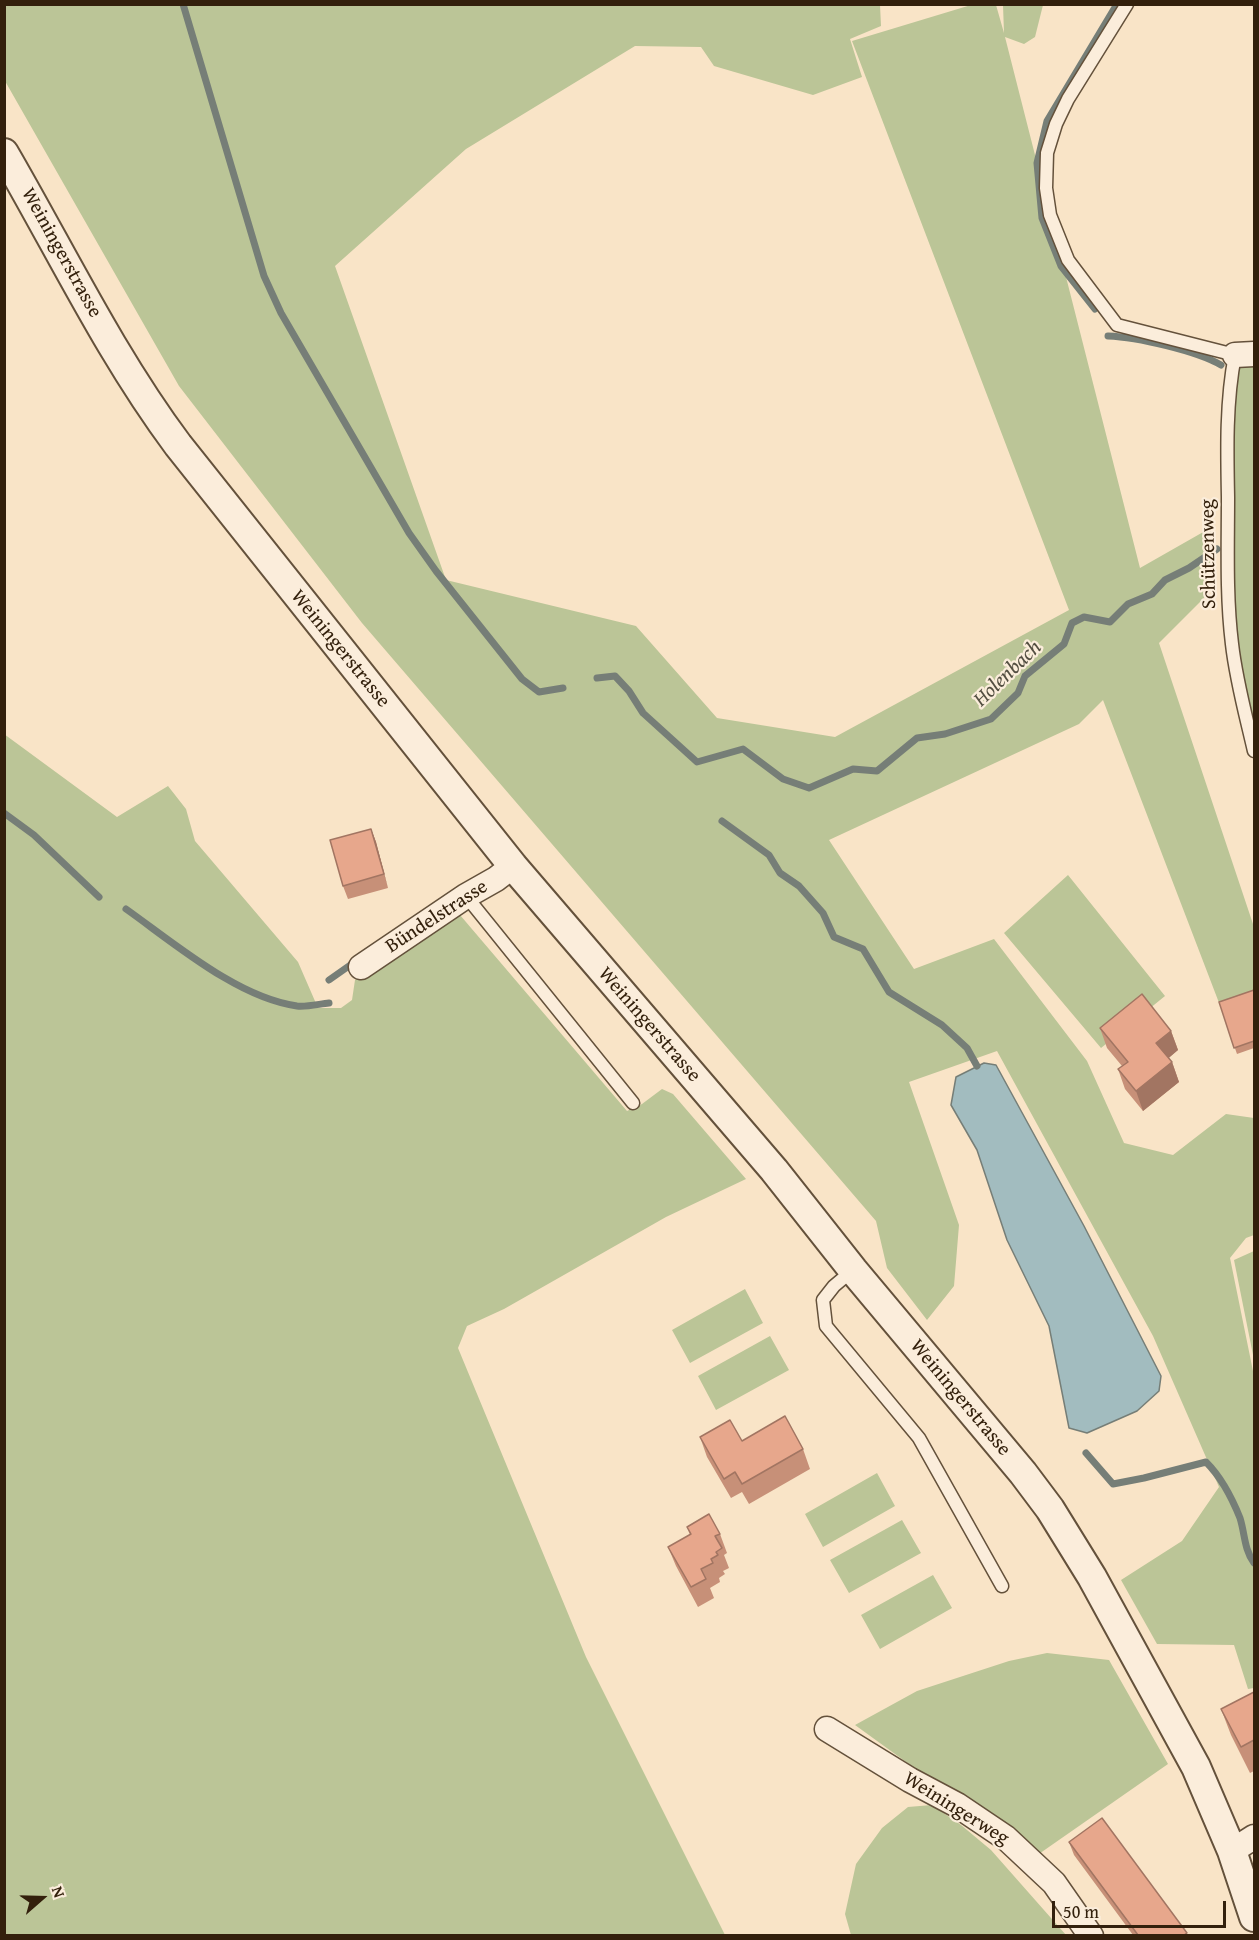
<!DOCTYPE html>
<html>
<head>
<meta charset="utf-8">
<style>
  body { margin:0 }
  #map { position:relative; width:1259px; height:1940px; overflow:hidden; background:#f9e4c7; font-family:"Gentium Book Plus",serif }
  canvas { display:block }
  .frame { position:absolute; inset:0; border:6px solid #33200c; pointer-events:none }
  .north { position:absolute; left:12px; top:1868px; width:60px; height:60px; -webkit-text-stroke:4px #fbeddb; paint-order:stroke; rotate:70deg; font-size:16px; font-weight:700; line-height:24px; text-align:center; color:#33200c }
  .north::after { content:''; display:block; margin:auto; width:21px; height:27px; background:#33200c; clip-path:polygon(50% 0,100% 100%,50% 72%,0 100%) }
  .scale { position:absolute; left:1052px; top:1901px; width:174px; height:27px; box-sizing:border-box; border:3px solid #33200c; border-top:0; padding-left:8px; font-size:18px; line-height:21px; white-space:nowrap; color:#33200c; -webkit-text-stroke:4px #fbeddb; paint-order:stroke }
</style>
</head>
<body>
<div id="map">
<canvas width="1259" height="1940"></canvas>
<div class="frame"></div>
<div class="north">N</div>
<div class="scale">50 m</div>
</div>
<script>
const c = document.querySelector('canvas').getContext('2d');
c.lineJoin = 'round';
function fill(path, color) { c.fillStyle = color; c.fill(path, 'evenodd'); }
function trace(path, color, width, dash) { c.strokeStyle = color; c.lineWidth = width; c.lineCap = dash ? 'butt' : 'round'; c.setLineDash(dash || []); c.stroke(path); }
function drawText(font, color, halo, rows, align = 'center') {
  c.font = font + ' "Gentium Book Plus",serif'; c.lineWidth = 4.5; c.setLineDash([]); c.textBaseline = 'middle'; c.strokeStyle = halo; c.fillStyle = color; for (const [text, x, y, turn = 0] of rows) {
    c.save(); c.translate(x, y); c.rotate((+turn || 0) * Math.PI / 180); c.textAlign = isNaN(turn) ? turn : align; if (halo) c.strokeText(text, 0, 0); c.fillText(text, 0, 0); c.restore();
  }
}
fill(new Path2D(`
  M4 5H880L881 26 850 39 862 77 813 95 714 66 701 47 635 46 612 60 466 149 335 266 446 580 636 626 717 718 835 737 1069 610 852 41 971 5H996L1004 33 1003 5H1043L1035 37 1024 44 1005 37 1140 568 1212 527 1210 592 1159 643 1254 927V997L1221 1008 1103 700 1079 724 829 840 914 969 994 939 1087 1061 1124 1143 1173 1155 1226 1114 1254 1118V1235L1246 1238 1230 1258 1254 1376V1688L1248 1689 1234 1645 1157 1644 1121 1580 1182 1541 1219 1487 1153 1336 997 1051 909 1082 959 1225 954 1286 927 1320 887 1268 876 1221 362 623 179 386 5 81Z
  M1254 354V750L1229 598 1235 355Z
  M4 734 117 817 168 786 186 809 195 841 298 962 318 1008H341L352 1000 355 980 447 915H460L627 1111 642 1104 662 1089 673 1094 746 1179 666 1217 504 1309 467 1326 458 1348 586 1657 725 1935H5Z
  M1068 875 1165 996 1101 1048 1004 933Z
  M1254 1251V1360L1234 1260Z
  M745 1289 763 1323 690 1363 672 1330Z
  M770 1336 789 1370 716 1410 698 1376Z
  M877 1473 895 1506 823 1547 805 1514Z
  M902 1520 921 1553 849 1593 830 1560Z
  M933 1575 952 1608 880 1649 861 1615Z
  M1047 1653 1109 1660 1168 1764 1036 1856 855 1725 917 1691 1009 1661Z
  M932 1805 961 1825 991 1850 1066 1935H851L845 1914 856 1864 882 1828 908 1807Z`), '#bbc597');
const water = new Path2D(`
  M984 1063 996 1065 1084 1226 1161 1376 1159 1391 1137 1411 1087 1433 1069 1428 1049 1326 1007 1240 977 1150 951 1105 956 1077Z`);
fill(water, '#a2bcbf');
trace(water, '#767e77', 1.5);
trace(new Path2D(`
  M183 4 264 276 281 313 409 533 436 571 522 679 539 692 563 688
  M1095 309 1061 266 1042 218 1037 163 1047 121 1117 4
  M1108 336C1137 337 1197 351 1221 365
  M597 678 615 676 629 691 643 713 697 762 743 749 783 779 809 788 853 769 877 771 917 738 945 734 991 719 1018 693 1025 676 1064 644 1072 623 1084 617 1110 622 1128 604 1152 594 1165 580 1189 568 1217 549
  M4 813 34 835 99 897
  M722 821 769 855 780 873 799 886 823 913 834 937 863 949 889 992 942 1025 967 1048 977 1066
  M126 909C174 943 238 998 297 1006 307 1007 319 1004 329 1003
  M329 980 356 961
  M1086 1453 1113 1484 1144 1478 1206 1462C1221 1477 1232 1498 1240 1518 1245 1534 1244 1549 1254 1563`), '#767e77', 7);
const service = new Path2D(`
  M1127 4 1068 99 1056 124 1047 153 1046 188 1050 215 1068 260 1117 325 1235 355C1226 401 1227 449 1228 497 1228 545 1226 595 1232 644 1236 680 1246 716 1254 751
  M466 896 633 1103
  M853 1270 834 1286 823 1300 826 1326 919 1438 1002 1586`);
const minor = new Path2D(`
  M1235 355 1254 354
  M361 967 466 896 496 879 513 866
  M827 1729 910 1780 957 1805 1006 1838 1054 1883 1091 1936
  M1232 1851 1254 1837`);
const tertiary = new Path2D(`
  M4 153C61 251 110 354 178 445L513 866 774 1170 853 1270 1023 1473 1050 1509 1092 1577 1196 1767 1232 1851 1254 1917`);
trace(service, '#64513b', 15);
trace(minor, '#64513b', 27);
trace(tertiary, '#64513b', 32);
trace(service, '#fbeddb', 12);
trace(minor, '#fbeddb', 24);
trace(tertiary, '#fbeddb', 28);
fill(new Path2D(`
  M371 829 376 842 388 888 348 899 343 886Z
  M1254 990V1048L1237 1054 1219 1002Z
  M1100 1028 1171 1031 1178 1050 1168 1058 1172 1062 1179 1082 1143 1111 1125 1089 1118 1069 1122 1066 1107 1048Z
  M700 1437 742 1441 803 1449 810 1469 749 1504 742 1492 731 1498 707 1457Z
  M687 1527 720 1534 727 1553 724 1555 729 1568 723 1571 725 1574 719 1578 720 1582 710 1588 714 1598 698 1607 676 1566 668 1547 690 1535Z
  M1254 1692V1771L1250 1773 1231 1735 1221 1709Z
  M1069 1842 1188 1935H1133L1074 1855Z`), '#c79078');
fill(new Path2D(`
  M371 829 376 842 388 888 384 874Z
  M1171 1031 1178 1050 1163 1063 1156 1043Z
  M1172 1062 1179 1082 1143 1111 1136 1091Z`), '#a27562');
const building = new Path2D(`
  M371 829 384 874 343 886 330 840Z
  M1254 990V1041L1234 1048 1219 1002Z
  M1142 994 1171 1031 1156 1043 1172 1062 1136 1091 1118 1069 1128 1062 1100 1028Z
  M785 1416 803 1449 742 1484 735 1472 724 1479 700 1437 730 1420 742 1441Z
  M709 1514 720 1534 715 1536 722 1548 716 1552 718 1555 711 1559 713 1563 701 1569 706 1579 691 1587 668 1547 691 1534 687 1527Z
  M1254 1692V1740L1241 1747 1221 1709Z
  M1102 1818 1187 1933 1184 1935H1138L1069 1842Z`);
fill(building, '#e7a78c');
trace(building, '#a27562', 1.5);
drawText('20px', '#33200c', '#fbeddb', [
  ["Weiningerstrasse",61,253,61],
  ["Schützenweg",1209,554,-91],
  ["Weiningerstrasse",340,649,51],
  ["Bündelstrasse",437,917,-33],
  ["Weiningerstrasse",649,1025,49],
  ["Weiningerstrasse",960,1398,50],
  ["Weiningerweg",956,1809,32]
]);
drawText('italic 21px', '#544f42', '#fbeddb', [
  ["Holenbach",1008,674,-44]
]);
</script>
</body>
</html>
